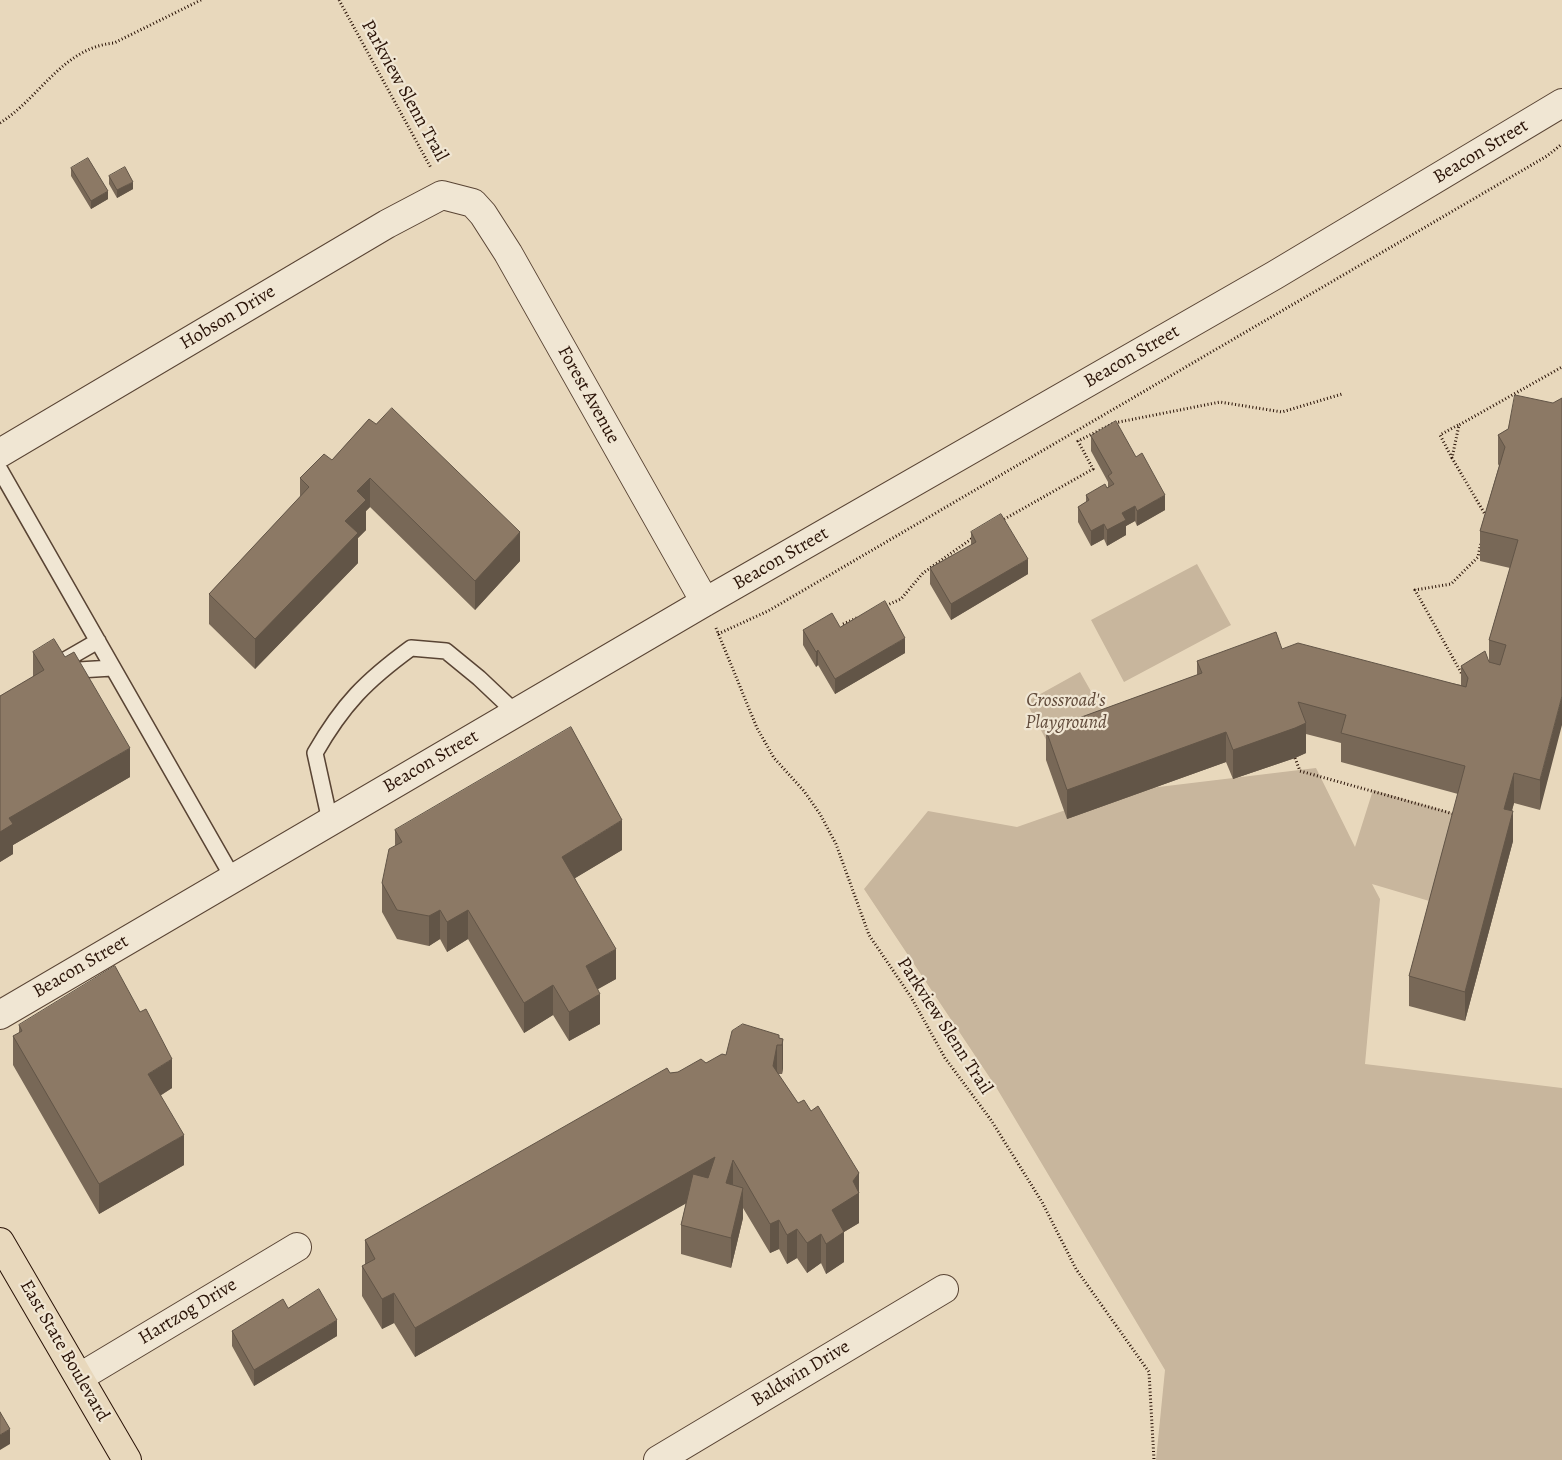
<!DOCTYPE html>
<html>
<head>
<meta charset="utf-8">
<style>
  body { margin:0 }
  canvas { display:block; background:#e8d8bc }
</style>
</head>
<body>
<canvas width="1562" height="1460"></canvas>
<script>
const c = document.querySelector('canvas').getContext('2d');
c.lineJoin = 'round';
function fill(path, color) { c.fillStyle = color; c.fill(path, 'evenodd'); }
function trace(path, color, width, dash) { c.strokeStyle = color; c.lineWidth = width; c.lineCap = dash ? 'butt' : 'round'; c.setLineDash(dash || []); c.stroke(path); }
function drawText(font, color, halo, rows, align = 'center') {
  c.font = font + ' Alegreya,serif'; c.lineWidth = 4.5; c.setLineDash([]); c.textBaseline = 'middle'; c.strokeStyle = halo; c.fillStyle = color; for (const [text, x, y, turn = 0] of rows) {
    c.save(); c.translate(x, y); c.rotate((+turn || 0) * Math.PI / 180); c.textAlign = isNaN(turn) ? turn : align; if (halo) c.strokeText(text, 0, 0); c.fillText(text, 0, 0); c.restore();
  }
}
fill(new Path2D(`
  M1197 564 1231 625 1124 682 1091 620Z
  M1080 672 1109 723 1051 749 1026 702Z
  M1316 768 1355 847 1373 790 1460 815 1436 903 1372 884 1380 899 1365 1064 1562 1088V1460H1156L1165 1370 996 1087 864 889 928 811 1017 827 1117 792Z`), '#c8b69d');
const lane = new Path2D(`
  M0 470 233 878
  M58 664 98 641
  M65 677 79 670 112 668
  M330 821 315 753C343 704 366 681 411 648L446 651 479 678 516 713`);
const street = new Path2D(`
  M0 453 387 224 442 195 473 203 483 214 508 253 705 602
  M0 1015 705 602 1275 275 1562 103
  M80 1377 297 1247
  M658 1460 944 1289`);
const primary = new Path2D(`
  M0 1242 127 1460`);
trace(lane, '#594434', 18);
trace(street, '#594434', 30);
trace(primary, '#291206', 30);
trace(new Path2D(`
  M339 0 431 168
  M0 123C40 98 62 48 114 43L201 0
  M1452 458 1440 435 1458 425
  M1486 516 1452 458 1459 425 1562 367
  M1001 521 1093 469 1078 441 1114 423 1220 402 1282 412 1342 394
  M883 607 901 599 923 573 974 537
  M843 624 859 617
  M716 628 757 728 774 758 804 791 820 814 836 844 869 935 911 997 945 1058 991 1120 1042 1202 1076 1269 1149 1372 1154 1460
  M718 634 768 611 1547 156 1562 144
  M1463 676 1415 590 1451 584 1478 557 1481 542
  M1295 758 1300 771 1454 814`), '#291206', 3, [1, 2.5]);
trace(lane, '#f0e6d3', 15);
trace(street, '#f0e6d3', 28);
trace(primary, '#e8d8bc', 28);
fill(new Path2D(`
  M71 168 108 199 91 209 71 176Z
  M109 176 133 189 117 198 109 184Z
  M1553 403 1540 810 1514 803 1512 811 1513 841 1465 1021 1409 1006V976L1458 794 1341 762V743L1306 734V753L1295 758 1233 779 1226 762 1067 819 1046 760V730L1197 675V661L1282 649 1461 685V666L1489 662V640L1510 568 1480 561V531L1499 466 1498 464V435Z
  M369 419 520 561 475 610 370 507 366 511V530L358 538V563L255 669 209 624V594L300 497V478L332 460Z
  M1091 436 1165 510 1137 526 1135 521 1126 526V535L1107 546 1104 539 1091 546 1078 522V507L1086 502V495L1108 487V482L1091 451Z
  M971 532 1028 574 951 620 930 584V568L971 545Z
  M840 627 905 653 835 694 818 665 816 667 803 645V630Z
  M33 652 130 777 13 845V854L0 862V696L33 677Z
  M395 830 622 850 575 878 616 979 597 989 600 1024 569 1041 553 1015 524 1033 468 939 447 952 440 939 429 946 397 939 382 912V883L395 846Z
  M19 1025 172 1088 160 1096 184 1165 99 1214 13 1065V1036L19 1033Z
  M779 1038 783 1039V1068L782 1074H778L798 1103 811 1111 859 1173V1223L844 1232V1262L826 1274 821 1263 807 1273 797 1258 787 1264 779 1249 770 1253 743 1208V1218L731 1268 681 1254V1225L686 1203 415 1357 394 1323 382 1329 362 1296V1266L365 1265V1240L670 1073 678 1072 706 1063 726 1055Z
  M288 1308 337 1336 254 1386 232 1346V1331Z`), '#786857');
fill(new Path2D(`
  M133 182V189L117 198V190Z
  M108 191V199L91 209V201Z
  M370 478V507L366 511V530L358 538V563L255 669V639L345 521 357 491Z
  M1165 495V510L1137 526V511Z
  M1135 506V521L1126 526V535L1107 546V530L1122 513Z
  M1104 524V539L1091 546V531Z
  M520 532V561L475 610V581Z
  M1028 559V574L951 620V604Z
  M905 638V653L835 694V679Z
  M818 650V665L816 667V652Z
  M1562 696V725L1540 810V780Z
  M1306 723V753L1295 758 1233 779V750Z
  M1226 732V762L1067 819V790Z
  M130 748V777L13 845V854L0 862V832L9 818Z
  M1514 773V803L1504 838V809Z
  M1513 811V841L1465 1021V992Z
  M622 820V850L562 886V857Z
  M440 910V939L429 946V916Z
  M468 910V939L447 952V922Z
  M616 949V979L586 996V966Z
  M553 985V1015L524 1033V1003Z
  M600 994V1024L569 1041V1012Z
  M783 1039V1068L782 1074V1045Z
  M777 1045V1074L773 1066Z
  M172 1059V1088L148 1103V1074Z
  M184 1135V1165L99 1214V1184Z
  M715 1157V1187L415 1357V1328Z
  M733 1160V1190L726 1183Z
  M859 1173V1223L832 1239V1210Z
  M743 1188V1218L731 1268V1238Z
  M779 1220V1249L770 1253V1224Z
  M797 1229V1258L787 1264V1235Z
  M844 1232V1262L826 1274V1244Z
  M821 1234V1263L807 1273V1243Z
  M394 1293V1323L382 1329V1299Z
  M337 1320V1336L254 1386V1370Z
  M10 1429V1444L0 1450V1435Z`), '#625547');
const building = new Path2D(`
  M88 158 108 191 91 201 71 168Z
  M125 167 133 182 117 190 109 176Z
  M1515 395 1553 403 1562 398V696L1540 780 1514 773 1504 809 1513 811 1465 992 1409 976 1465 766 1341 733 1346 715 1298 702 1306 723 1295 728 1233 750 1226 732 1067 790 1046 730 1202 673 1197 661 1276 632 1282 649 1298 643 1466 687 1468 678 1461 666 1485 651 1489 662 1500 665 1506 645 1489 640 1518 540 1480 531 1505 447 1498 435 1508 429Z
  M392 408 520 532 475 581 370 478 357 491 366 500 345 521 358 533 255 639 209 594 309 487 300 478 324 454 332 460 369 419 376 424Z
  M1116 421 1136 457 1142 453 1165 495 1137 511 1135 506 1122 513 1126 520 1107 530 1104 524 1091 531 1078 507 1089 500 1086 495 1105 484 1107 488 1114 484 1108 476 1112 473 1091 436Z
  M1001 514 1028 559 951 604 930 568 976 542 971 532Z
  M885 601 905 638 835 679 818 650 816 652 803 630 832 613 840 627Z
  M54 639 65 657 74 652 130 748 9 818 13 824 0 832V696L44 670 33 652Z
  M571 727 622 820 562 857 616 949 586 966 600 994 569 1012 553 985 524 1003 468 910 447 922 440 910 429 916 397 910 382 883 389 849 402 842 395 830Z
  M115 966 140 1012 146 1009 172 1059 148 1074 184 1135 99 1184 13 1036 22 1031 19 1025Z
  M743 1024 779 1035V1038L783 1039 782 1045H777L773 1066 798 1103 804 1100 811 1111 818 1106 859 1173 853 1181 859 1193 832 1210 844 1232 826 1244 821 1234 807 1243 797 1229 787 1235 779 1220 770 1224 733 1160 726 1183 743 1188 731 1238 681 1225 693 1174 708 1178 715 1157 415 1328 394 1293 382 1299 362 1266 375 1259 365 1240 667 1068 670 1073 678 1072 701 1059 706 1063 722 1054 726 1055 732 1031Z
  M319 1289 337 1320 254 1370 232 1331 283 1299 288 1308Z
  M0 1412 10 1429 0 1435Z`);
fill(building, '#8c7965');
trace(building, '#625547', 1);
drawText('19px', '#291206', '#f0e6d3', [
  ["Parkview Slenn Trail",404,91,61],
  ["Beacon Street",1481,152,-31],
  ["Hobson Drive",228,318,-31],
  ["Beacon Street",1132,357,-30],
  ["Forest Avenue",588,395,61],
  ["Beacon Street",781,559,-30],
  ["Beacon Street",431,762,-30],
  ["Beacon Street",81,967,-30],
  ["Parkview Slenn Trail",944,1026,57],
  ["Hartzog Drive",188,1312,-31],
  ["East State Boulevard",64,1351,60],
  ["Baldwin Drive",801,1374,-31]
]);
drawText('italic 19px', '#614b3b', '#f0e6d3', [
  ["Crossroad's",1066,701],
  ["Playground",1066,723]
]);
</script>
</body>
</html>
